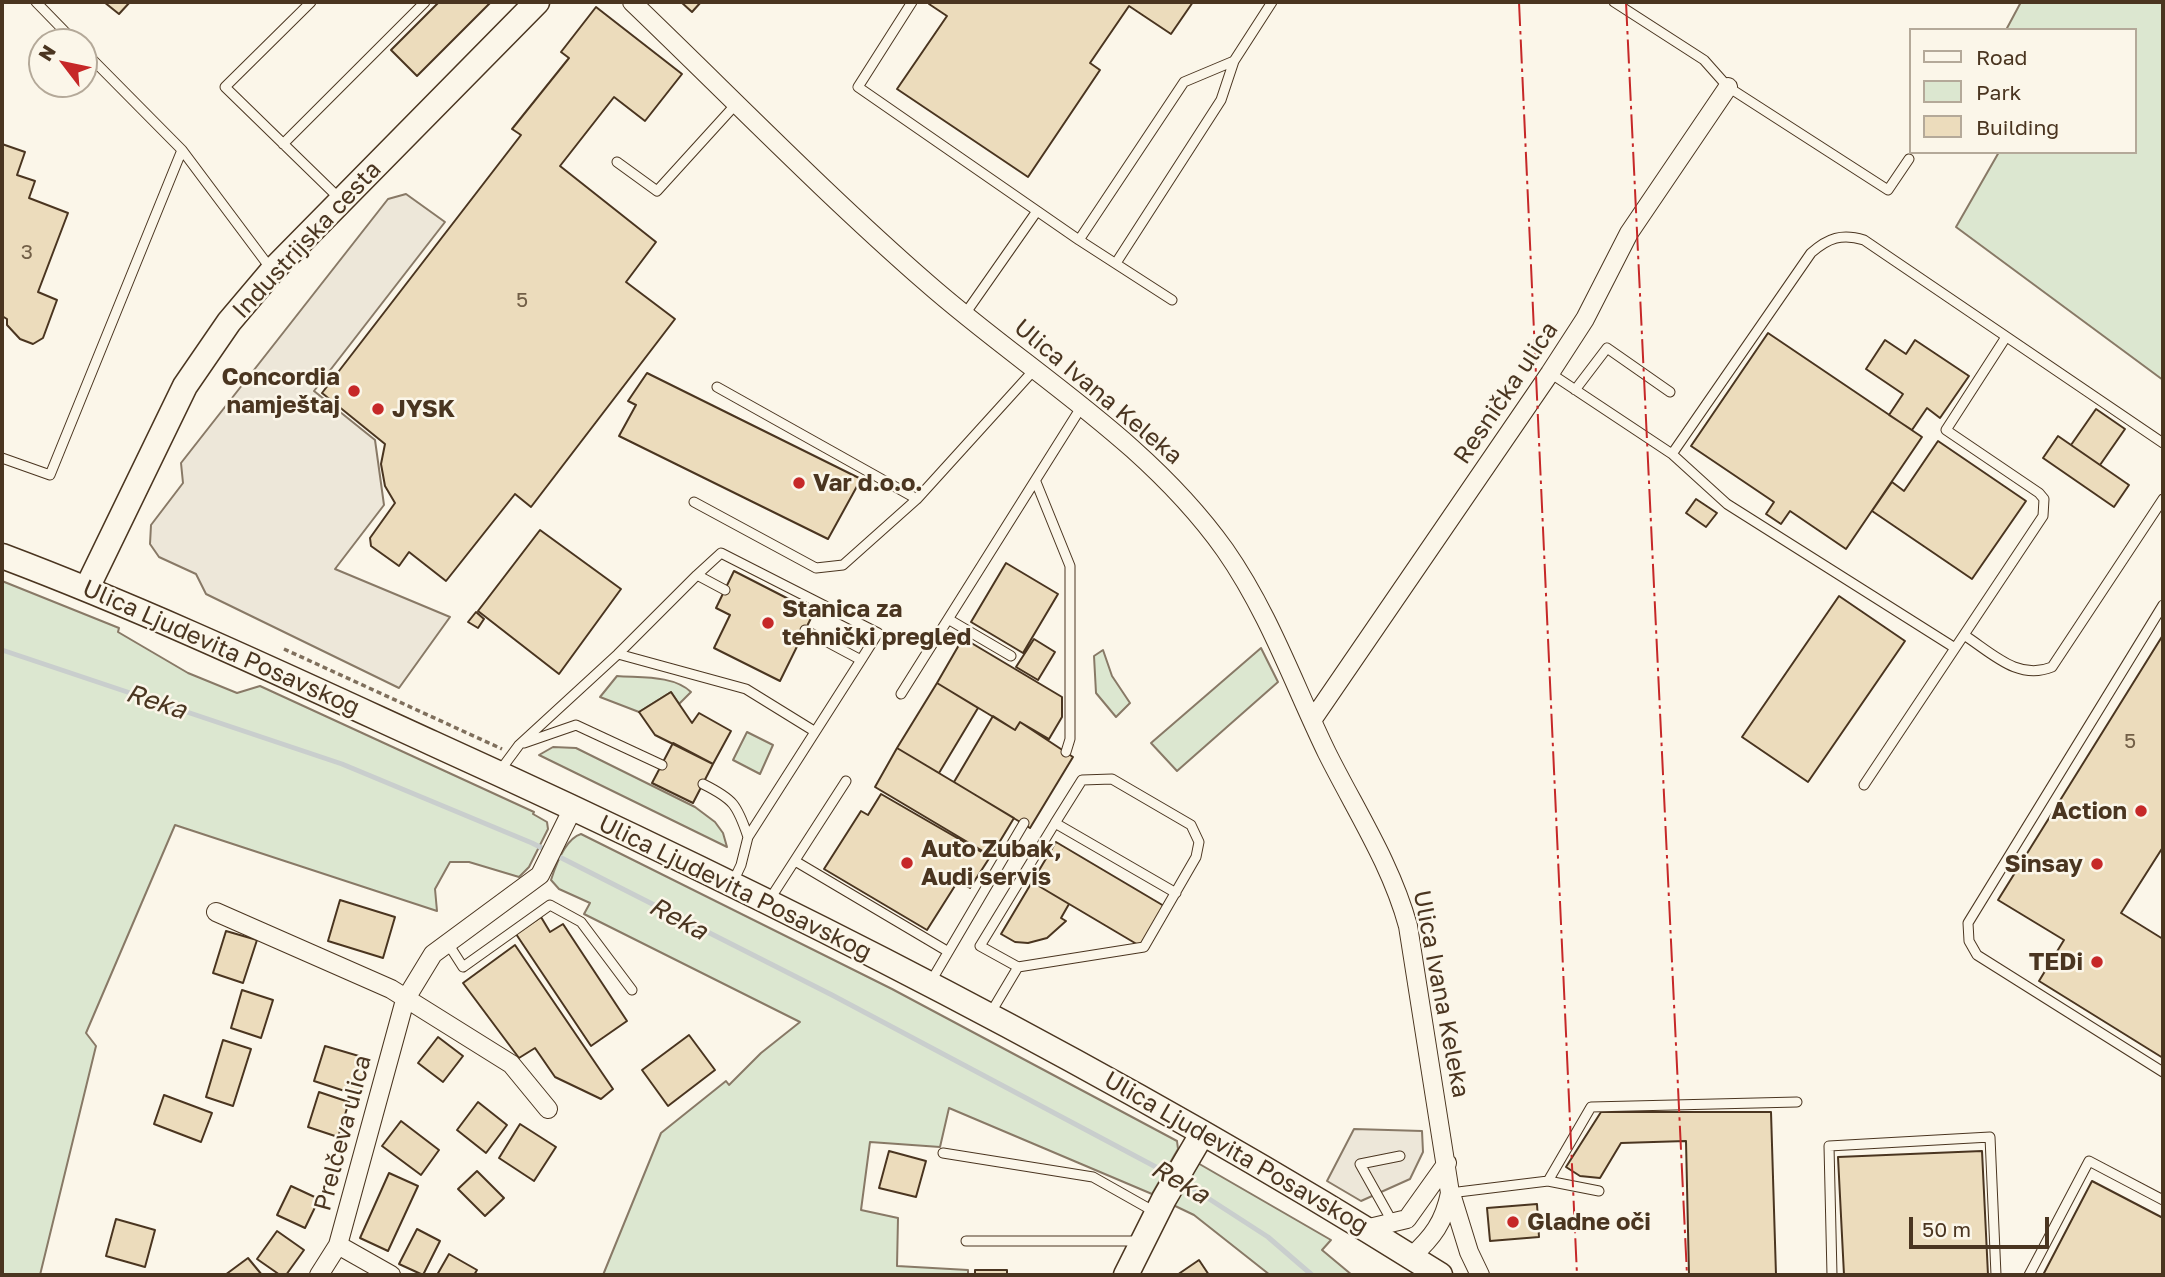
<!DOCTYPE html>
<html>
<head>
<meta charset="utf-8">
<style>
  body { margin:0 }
  #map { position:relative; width:2165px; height:1277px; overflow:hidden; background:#fbf6e9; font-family:"Golos Text",sans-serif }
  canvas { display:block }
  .frame { position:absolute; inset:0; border:4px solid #4a3520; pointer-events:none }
  .legend { position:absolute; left:1909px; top:28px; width:228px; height:126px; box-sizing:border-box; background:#fbf6e9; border:2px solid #b4a999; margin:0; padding:9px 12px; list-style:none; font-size:21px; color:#4a3520 }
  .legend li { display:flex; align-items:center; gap:14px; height:35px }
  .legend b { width:35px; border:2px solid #b4a999 }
  .north { position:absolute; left:28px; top:28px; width:70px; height:70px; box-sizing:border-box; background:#fbf6e9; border:2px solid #b4a999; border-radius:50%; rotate:302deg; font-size:19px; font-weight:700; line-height:28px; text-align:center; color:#4a3520 }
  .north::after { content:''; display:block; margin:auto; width:24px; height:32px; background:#c62828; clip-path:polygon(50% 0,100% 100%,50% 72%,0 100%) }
  .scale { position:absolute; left:1909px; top:1217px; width:140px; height:32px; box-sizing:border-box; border:4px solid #4a3520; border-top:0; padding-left:9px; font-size:21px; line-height:24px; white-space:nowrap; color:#4a3520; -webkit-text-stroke:5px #fbf6e9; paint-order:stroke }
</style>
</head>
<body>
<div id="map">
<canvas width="2165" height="1277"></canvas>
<div class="frame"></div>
<ul class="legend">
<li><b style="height:9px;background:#fbf6e9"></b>Road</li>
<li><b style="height:19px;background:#dce7d0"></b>Park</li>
<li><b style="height:19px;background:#ecdcbc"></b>Building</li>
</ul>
<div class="north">N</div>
<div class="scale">50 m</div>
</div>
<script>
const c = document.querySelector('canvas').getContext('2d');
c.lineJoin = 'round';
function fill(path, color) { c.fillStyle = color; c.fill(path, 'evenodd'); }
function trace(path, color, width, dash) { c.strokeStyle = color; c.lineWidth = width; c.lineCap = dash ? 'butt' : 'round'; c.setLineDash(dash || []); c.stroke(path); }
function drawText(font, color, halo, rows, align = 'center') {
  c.font = font + ' "Golos Text",sans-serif'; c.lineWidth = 5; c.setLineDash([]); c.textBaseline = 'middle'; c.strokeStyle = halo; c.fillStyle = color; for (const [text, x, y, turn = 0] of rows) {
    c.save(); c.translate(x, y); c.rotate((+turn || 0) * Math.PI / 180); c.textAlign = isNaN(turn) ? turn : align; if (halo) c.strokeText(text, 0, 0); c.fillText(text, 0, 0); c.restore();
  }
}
const green = new Path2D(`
  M2021 2H2163V380L1956 227 1999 152H2135V30H2006Z
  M2 581 119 628 118 632 188 673 237 693 260 686 534 812 533 814 547 822 548 829 529 867 519 877 469 862H450L435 889 437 911 175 825 86 1033 96 1046 40 1275H2Z
  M1261 648 1278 682 1177 771 1151 743Z
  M1103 650 1112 676 1130 703 1116 717 1096 693 1094 656Z
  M617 676C641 678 673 675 691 692L679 704 671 692 639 712 600 697Z
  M747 732 773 745 760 774 733 760Z
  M553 747 576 748 695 807 715 822 723 833 727 847 539 755Z
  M581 834 892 989 1177 1141 1178 1149 1152 1194 949 1108 940 1147 870 1142 861 1210 898 1218 897 1266 968 1270V1275H603L661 1133 726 1081 729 1085 761 1053 800 1022 584 914 590 903 559 889 551 880C556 864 565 839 581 834Z
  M1196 1162 1331 1240 1322 1250 1352 1275H1270L1194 1215 1171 1204Z`);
fill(green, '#dce7d0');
trace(green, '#887966', 2);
const parking = new Path2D(`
  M406 194 445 222 314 391 375 440 384 505 335 569 450 617 399 688 206 594 196 574 159 557 150 544 151 525 183 483 181 463 388 199Z
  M1354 1129 1422 1131 1423 1152 1410 1179 1361 1201 1327 1181Z`);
fill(parking, '#ede7d9');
trace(parking, '#887966', 2);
trace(new Path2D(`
  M2 650 342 764 532 843 832 995 1171 1175
  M1183 1182 1268 1237 1312 1275`), '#c9cecd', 5);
const building = new Path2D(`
  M104 2H130L119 14Z
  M439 2H491L417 76 391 50Z
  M681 2H701L692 12Z
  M931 2H1193L1171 34 1129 6 1090 63 1100 70 1028 177 897 89 947 16 929 4Z
  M596 7 682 74 645 121 614 97 560 166 656 242 626 282 675 319 531 507 515 494 446 581 409 552 399 566 371 546 370 538 395 503 385 486 381 464 385 444 322 393 521 135 512 129 569 58 561 52Z
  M2 144 25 152 17 175 35 181 29 198 68 213 38 292 57 300 43 338 33 344 20 339 7 325V319L2 316Z
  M1768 333 1922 437 1846 549 1790 511 1781 524 1766 514 1774 502 1691 446Z
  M1885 340 1906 354 1915 340 1969 376 1940 418 1927 408 1912 430 1889 415 1903 394 1866 369Z
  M647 373 861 479 828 539 619 436 636 405 628 401Z
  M2096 409 2125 429 2100 465 2071 445Z
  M2058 436 2129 485 2114 507 2043 458Z
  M1938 441 2026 501 1972 579 1872 511 1892 482 1904 491Z
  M1696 499 1717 513 1706 527 1686 513Z
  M540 530 621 589 559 674 478 611Z
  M1006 563 1058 594 1023 653 971 622Z
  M734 571 814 612 780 681 714 648 730 615 716 608Z
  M1839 596 1905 641 1808 782 1742 737Z
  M476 612 484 619 478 628 468 622Z
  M2163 635V847L2121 913 2163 939V1058L2039 981 2064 940 1998 900Z
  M963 638 1062 697V717L1049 739 1020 722 1015 730 937 683Z
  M1034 639 1055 652 1038 680 1016 667Z
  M937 683 978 708 939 773 897 748Z
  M671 692 692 723 699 713 731 731 713 764 655 735 639 712Z
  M993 716 1015 730 1020 722 1073 757 1030 828 954 782Z
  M673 743 713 764 693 803 652 783Z
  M897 748 1014 818 991 856 875 787Z
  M881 794 990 857 970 888 958 881 927 930 824 869 861 811 868 815Z
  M1056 842 1164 906 1140 946 1032 882Z
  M1032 882 1069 904 1061 918 1066 921 1047 938 1028 943 1015 942 1001 934Z
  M340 900 395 917 383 958 328 941Z
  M541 917 550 932 563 924 627 1021 591 1046 516 934Z
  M226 931 257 940 243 983 213 973Z
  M515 945 613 1089 601 1099 555 1077 535 1048 519 1058 463 983Z
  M242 990 273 1000 261 1038 231 1028Z
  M689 1035 715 1070 668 1106 642 1070Z
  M438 1037 463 1056 443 1082 418 1063Z
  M223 1040 251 1049 233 1106 206 1097Z
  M325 1046 369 1059 357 1095 314 1081Z
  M319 1092 349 1102 338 1137 308 1127Z
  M164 1095 212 1113 201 1142 154 1124Z
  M478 1102 507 1125 486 1153 457 1130Z
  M1601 1112H1771L1776 1275H1689L1686 1141 1621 1143 1600 1178 1580 1176 1566 1167Z
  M401 1121 439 1150 421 1175 382 1146Z
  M520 1124 556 1147 534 1181 499 1158Z
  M889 1151 926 1161 916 1197 879 1188Z
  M1982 1151 1988 1275H1844L1838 1157Z
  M477 1171 504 1198 485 1216 458 1189Z
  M389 1173 418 1186 388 1251 360 1238Z
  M2092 1181 2163 1218V1275H2043Z
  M291 1186 319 1199 305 1228 277 1215Z
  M1537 1204 1539 1237 1490 1241 1487 1208Z
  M116 1219 155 1230 145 1267 106 1256Z
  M417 1229 440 1241 423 1275 399 1264Z
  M277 1231 304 1250 286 1275H280L257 1259Z
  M449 1254 477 1270 474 1275H437Z
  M248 1258 262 1275H225Z
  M1199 1260 1209 1275H1177Z
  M975 1270H1007V1275H975Z`);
fill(building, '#ecdcbc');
trace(building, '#4a3520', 2);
const lane = new Path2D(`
  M36 2 75 42
  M311 2 225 87 340 199
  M912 2 858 87 1079 240 1172 300
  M1614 2 1704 60 1728 87 1888 190 1909 159
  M283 144 425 2
  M182 150 271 269
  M617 162 657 191 737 103
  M1079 240 1184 82 1234 61
  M1116 263 1221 100 1234 61 1272 2
  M965 314 1037 211
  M1550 373 1672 454 1727 504 1955 648
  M717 387 917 499
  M1575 390 1607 348 1670 392
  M1672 454 1811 253C1828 238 1842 233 1864 240L2163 443
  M2 458 50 475 182 150 84 51
  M1036 482 1070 566V739L1066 752
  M694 502 816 568 843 565 917 499 1034 370
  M697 575 721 553 878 633 861 660
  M2163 605 1968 923 1969 941 1977 955 2163 1072
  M948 619 1011 656
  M1964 635C1992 653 2018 681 2052 667L2163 499
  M618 654 746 689 814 731
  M901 694 1082 406
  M524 743 576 725 662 765
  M499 772 519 745 618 654 697 575 725 590
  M703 784C733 799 737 804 748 837
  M1864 785 2043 516 2044 499 2039 493 1946 430 2006 337
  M795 861 947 951
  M732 884 741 865 748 837 861 660 805 630
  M768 902 846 781
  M447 942 463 967 550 905 581 922 632 990
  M1018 967 980 946 1055 823 1176 893
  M930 983 1024 823
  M990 1014 1018 967 1144 947 1196 857 1199 842 1191 825 1112 779 1082 780 1055 823
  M943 1153 1093 1177 1155 1212
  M1548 1181 1599 1191
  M1450 1193 1548 1181 1591 1107 1797 1102
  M1393 1223 1360 1164 1400 1156
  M966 1241H1139
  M1832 1275 1829 1146 1990 1137 1996 1275
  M2029 1275 2089 1161 2163 1200`);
const street = new Path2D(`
  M632 2C730 96 825 194 927 283 1027 371 1146 439 1225 550 1269 613 1294 685 1327 753 1356 811 1391 864 1408 926L1450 1193C1444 1222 1433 1237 1411 1257
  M1313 719 1550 373 1585 319 1629 233 1728 87
  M216 912 391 989 511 1064 548 1109
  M1452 1197 1469 1252 1480 1275
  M1365 1229 1407 1219 1447 1163
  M338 1245 391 1275
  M319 1275 338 1245 405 1000 433 954 540 875 573 808`);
const secondary = new Path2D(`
  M2 556C148 611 290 678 432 743 778 900 1118 1073 1440 1275
  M87 588 185 386 229 322 273 270 537 2
  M1126 1275 1164 1199 1202 1134`);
trace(lane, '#4a3520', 11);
trace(street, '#4a3520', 20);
trace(secondary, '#4a3520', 27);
trace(new Path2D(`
  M284 649 502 749`), '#7f6f5c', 3.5, [5, 3.5]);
trace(lane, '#fbf6e9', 9);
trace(street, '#fbf6e9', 18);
trace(secondary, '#fbf6e9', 24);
trace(new Path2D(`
  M1519 2 1577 1275
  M1626 2 1687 1275`), '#c62828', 2, [24, 5, 3.5, 5]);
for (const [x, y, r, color] of [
  [354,391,7,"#c62828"],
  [378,409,7,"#c62828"],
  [799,483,7,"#c62828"],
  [768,623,7,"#c62828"],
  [2141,811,7,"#c62828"],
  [907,863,7,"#c62828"],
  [2097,864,7,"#c62828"],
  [2097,962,7,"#c62828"],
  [1513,1222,7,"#c62828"]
]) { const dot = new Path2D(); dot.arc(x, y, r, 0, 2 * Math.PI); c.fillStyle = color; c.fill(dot); trace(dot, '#fbf6e9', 2.5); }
drawText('21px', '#725f47', null, [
  ["3",27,252],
  ["5",522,300],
  ["5",2130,741]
]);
drawText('24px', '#4a3520', '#fbf6e9', [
  ["Industrijska cesta",307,240,-47],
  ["Ulica Ivana Keleka",1098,392,40],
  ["Resnička ulica",1506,393,-56],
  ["Ulica Ljudevita Posavskog",221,648,24],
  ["Ulica Ljudevita Posavskog",735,888,26],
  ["Ulica Ivana Keleka",1441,994,79],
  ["Prelčeva ulica",343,1133,-75],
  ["Ulica Ljudevita Posavskog",1236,1153,30]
]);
drawText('bold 24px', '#4a3520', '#fbf6e9', [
  ["Concordia",340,377,"right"],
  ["namještaj",340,405,"right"],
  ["JYSK",392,409],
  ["Var d.o.o.",813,483],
  ["Stanica za",782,609],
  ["tehnički pregled",782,637],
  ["Action",2127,811,"right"],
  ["Auto Zubak,",921,849],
  ["Audi servis",921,877],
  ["Sinsay",2083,864,"right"],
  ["TEDi",2083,962,"right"],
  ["Gladne oči",1527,1222]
], 'left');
drawText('italic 26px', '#4a3520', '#fbf6e9', [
  ["Reka",156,702,18],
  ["Reka",678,919,28],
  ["Reka",1180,1182,30]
]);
</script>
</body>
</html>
